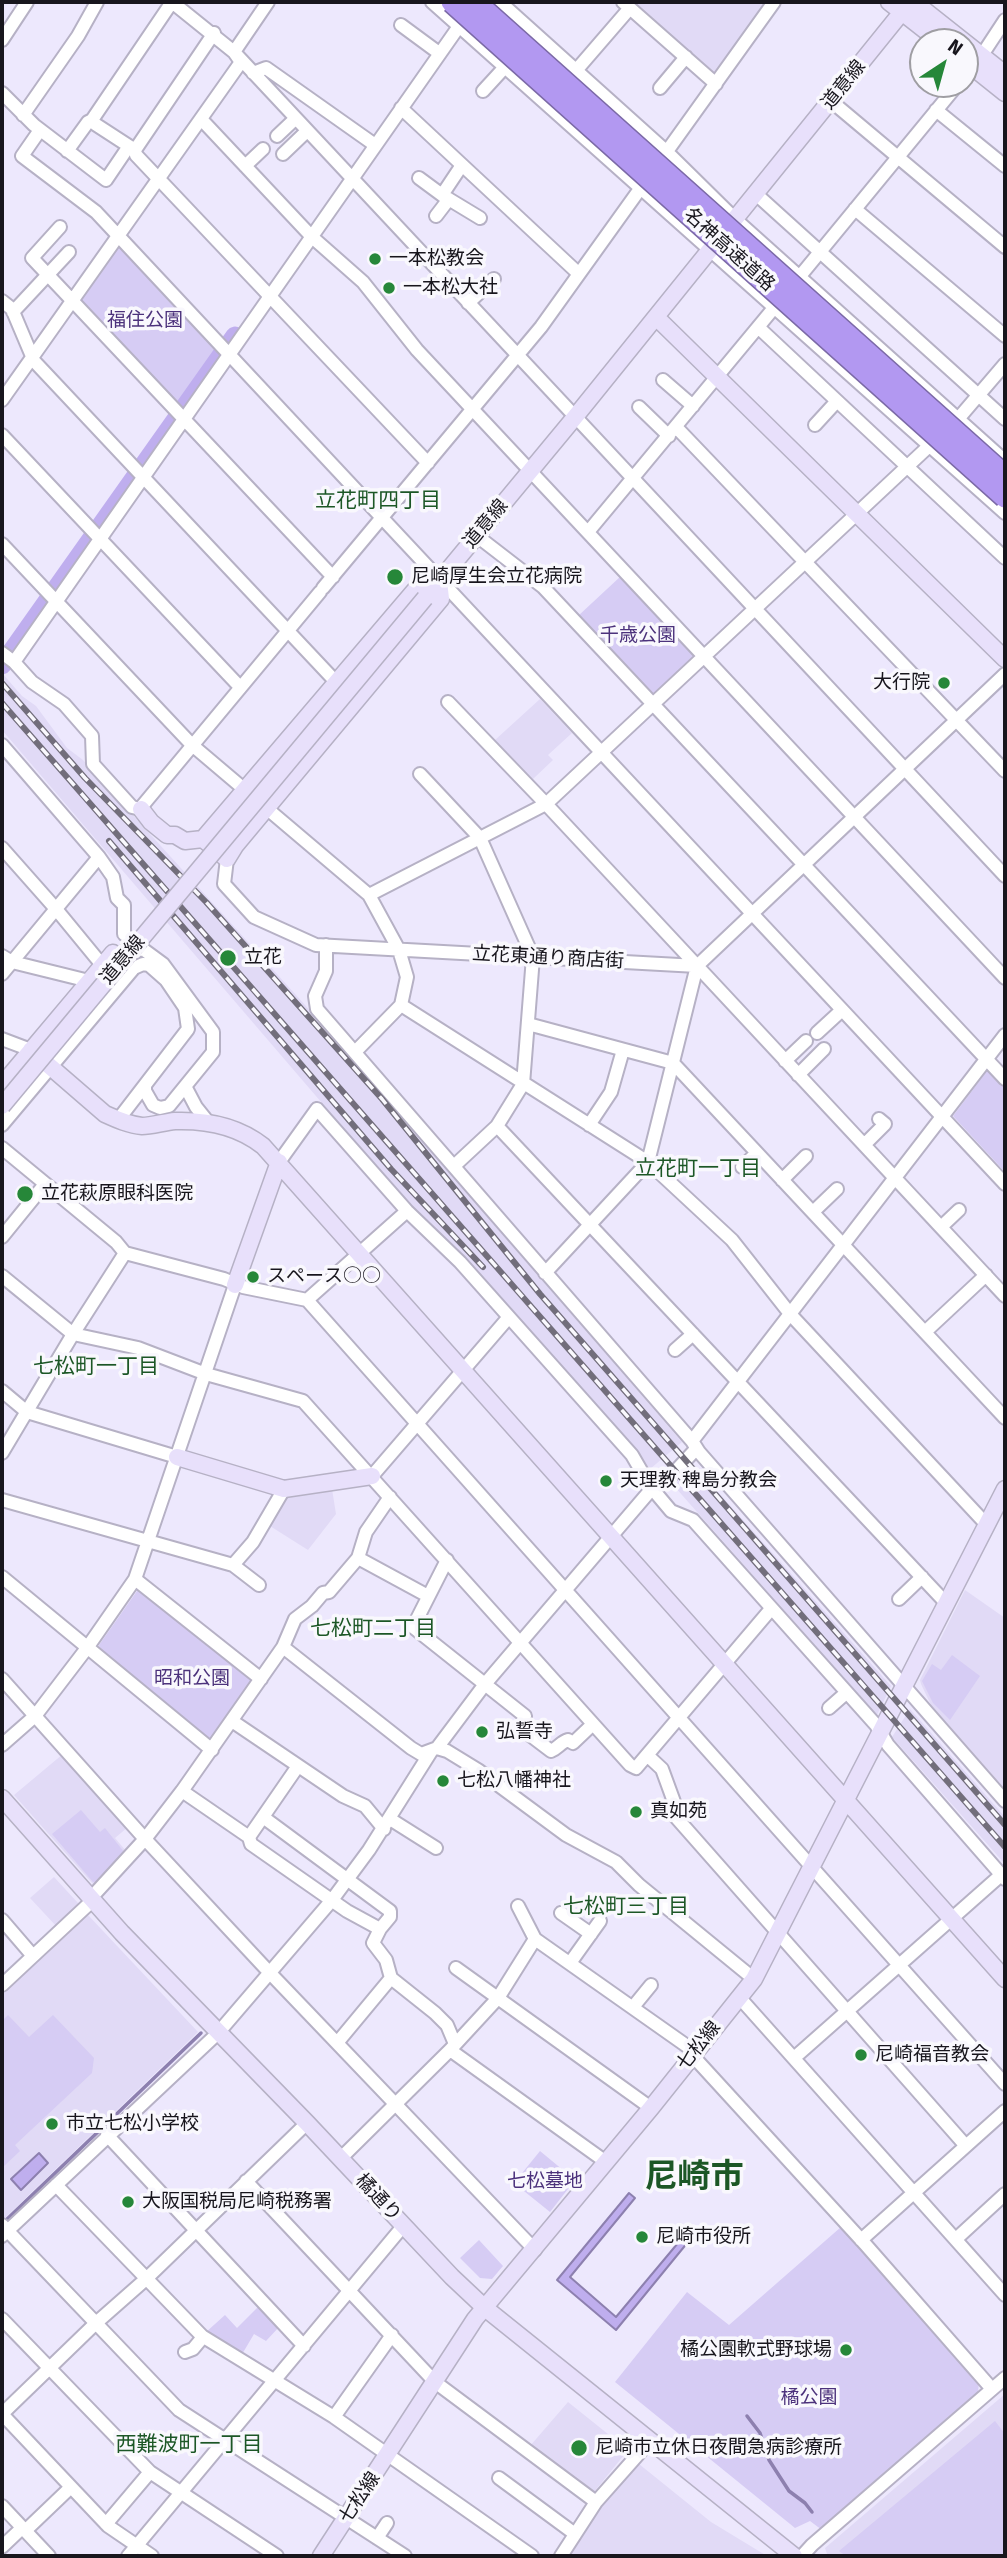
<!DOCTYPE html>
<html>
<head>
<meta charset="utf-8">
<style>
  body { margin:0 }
  #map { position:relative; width:1007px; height:2558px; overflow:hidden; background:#ede8fd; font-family:"Fira Sans",sans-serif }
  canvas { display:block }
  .frame { position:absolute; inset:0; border:4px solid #18161d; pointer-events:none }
  .north { position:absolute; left:909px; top:28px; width:70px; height:70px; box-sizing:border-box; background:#f9f8fd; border:2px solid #9f9ea3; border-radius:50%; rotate:36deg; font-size:19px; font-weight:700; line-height:28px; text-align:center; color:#18161d }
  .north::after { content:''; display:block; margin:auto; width:24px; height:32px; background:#268739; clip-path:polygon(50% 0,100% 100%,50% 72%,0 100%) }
</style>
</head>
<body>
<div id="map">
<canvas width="1007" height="2558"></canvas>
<div class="frame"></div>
<div class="north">N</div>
</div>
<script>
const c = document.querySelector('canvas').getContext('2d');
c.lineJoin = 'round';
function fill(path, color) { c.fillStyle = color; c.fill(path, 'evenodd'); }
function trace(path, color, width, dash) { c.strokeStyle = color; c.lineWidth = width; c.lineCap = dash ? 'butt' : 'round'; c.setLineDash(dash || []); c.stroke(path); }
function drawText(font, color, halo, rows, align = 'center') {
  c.font = font + ' "Fira Sans","Noto Sans JP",sans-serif'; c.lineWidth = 7; c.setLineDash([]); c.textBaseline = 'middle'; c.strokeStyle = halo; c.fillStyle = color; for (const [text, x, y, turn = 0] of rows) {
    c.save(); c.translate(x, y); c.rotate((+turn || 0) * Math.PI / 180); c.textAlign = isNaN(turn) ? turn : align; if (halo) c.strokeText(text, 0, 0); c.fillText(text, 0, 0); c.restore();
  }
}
fill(new Path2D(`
  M627 2H768L714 76Z
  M2 673 22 696 36 706 67 748 83 760 305 1005 682 1442 650 1469 484 1278 412 1208 2 730Z
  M540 699 572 733 548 755 553 760 533 779 495 740Z
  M694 1465 891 1686 877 1715 674 1486Z
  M332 1489 336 1514 308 1550 270 1526 289 1495Z
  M965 1590 1005 1618V1789L931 1705 921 1684 920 1680Z
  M910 1709 1005 1817V1864L892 1737Z
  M63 1754 128 1827 115 1838 126 1851 98 1885 93 1884 14 1795Z
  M54 1877 78 1903V1908L57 1927 30 1898Z
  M88 1915 198 2032 4 2219 2 2217V1995Z
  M1005 2394V2556H829L827 2554 825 2548Z
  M568 2402 628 2450 594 2492H591L530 2446Z
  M639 2464 711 2522 767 2556H570L600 2508Z`), '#e1daf6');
fill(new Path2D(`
  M115 247 121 248 217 348 218 354 183 404H178L82 304 81 298Z
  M621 576 695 654V658L657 695H651L578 616Z
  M992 1070 1005 1085V1172L953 1116 987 1071Z
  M137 1591H143L249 1674 251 1681 213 1740 208 1741 100 1653 99 1645Z
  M952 1655 980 1676 950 1720 933 1703 922 1681 932 1664 941 1670Z
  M81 1810 100 1832 105 1828 124 1852 99 1882H93L52 1834Z
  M8 2015 29 2037 53 2015 94 2058 92 2073 15 2145 20 2151 4 2166 2 2163V2021Z
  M540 2151 575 2180 550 2212 514 2183Z
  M841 2227 979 2381 978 2393 822 2530 810 2521 795 2528 615 2382 687 2292 729 2325Z
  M479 2240 503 2266 492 2279 480 2278 460 2258Z
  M260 2305 280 2326 266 2341 254 2334 241 2356 205 2333 225 2315 237 2328Z
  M995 2421 1005 2434V2556H846L839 2551Z`), '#d6ccf4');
const water = new Path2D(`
  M39 2153 48 2163 21 2190 11 2179Z
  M629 2193 635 2198 570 2277 616 2317 683 2237 688 2242 616 2330 557 2280Z`);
fill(water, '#bfaeee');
trace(water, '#8d80af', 2);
trace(new Path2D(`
  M3 2223 201 2033
  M747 2416 760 2433 769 2460 789 2491 805 2503 812 2512`), '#8d80af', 3.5);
trace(new Path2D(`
  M2 665 235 336`), '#bfaeee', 19);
const street = new Path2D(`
  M432 2 1005 513
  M500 2 668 153 735 219 1005 461
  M623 2 716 84
  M401 25 439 53
  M2 40 27 2
  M982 55 1005 20
  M253 73 266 68 375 145
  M573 74 630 8
  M660 88 686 57
  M483 91 505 67
  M2 93 34 125 106 180 129 146
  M831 101 1005 247
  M401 108 579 274
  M936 110 1005 166
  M23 115 78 36 97 2
  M201 119 312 237 363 282 417 350 1005 978
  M92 120 95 124 135 150 214 33
  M40 130 22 156 96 212 1005 1184
  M277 136 295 119
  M135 150 136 155 428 463
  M67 151 88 122 92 120 172 2 234 52 1005 876
  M283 154 307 131
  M462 165 442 195 480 218
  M245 166 263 149
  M419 178 442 195
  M756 194 1005 419
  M855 209 1005 336
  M436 216 449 199
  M60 227 32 258 333 577
  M796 281 958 84
  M2 301 12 309 34 361 336 682
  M468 303 494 279
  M13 312 69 252
  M758 327 1005 558
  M663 380 693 406
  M2 400 241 62 234 52 268 2
  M639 407 669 436
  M815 425 837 401
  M676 427 1005 771
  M2 435 240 687
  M588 532 778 303
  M477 536 543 587 1005 1079
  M2 544 192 745 369 895 399 950 407 977 401 1005 355 1052
  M323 588 541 327 774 2
  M2 653 14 662 32 682 64 704 92 736 93 764 132 807 141 809 143 805 320 592
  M14 662 469 12
  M448 702 546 804 1005 1296
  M2 745 99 857 113 877 117 898 124 905V934L144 950
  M420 774 480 838 533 957 523 1084 497 1126 454 1166
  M2 848 56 909 102 965
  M227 859 224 884 254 917 316 945 697 966
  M369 895 546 804 958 419 1005 364
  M326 945V971L315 996 317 1009 692 1441 699 1452 1005 1801
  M127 948 144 950 163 964 213 1032V1052L169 1106 160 1108 153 1105 145 1091V1085
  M2 956 12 962 89 981 94 985
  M2 974 99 857
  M401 1005 648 1162 732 1240 791 1315 987 1525
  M528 1024 673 1063 1005 1418
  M817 1033 842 1010
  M2 1039 31 1050
  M785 1061 806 1041
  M798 1075 824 1049
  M186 1088 196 1107 208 1122
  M2 1125 134 968 143 964 149 965 166 980 185 1008 188 1029 118 1120
  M589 1125 611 1092 623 1050
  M497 1126 947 1604
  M864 1145 885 1124 879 1119
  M2 1148 116 1242 125 1253 224 1279 243 1287 307 1300 1005 2084
  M279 1162 317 1109 407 1211 460 1262 632 1455 650 1486 671 1511 693 1520 876 1725 888 1745 1005 1879
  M742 1167 757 1153
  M782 1180 806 1156
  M813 1212 837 1189
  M941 1227 959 1210
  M2 1237 45 1184
  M545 1273 648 1162 697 966 1005 674
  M2 1276 73 1334 138 1348 206 1374 303 1401 630 1765 636 1768 647 1755 662 1769 677 1810 674 1815 966 2146
  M307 1300 407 1211
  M925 1332 986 1275
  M675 1350 693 1334
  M2 1391 27 1412 177 1457
  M692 1441 1005 1035
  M2 1453 73 1334 125 1253
  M372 1476 509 1317
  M2 1500 233 1565 253 1542 284 1489
  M358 1558 428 1596
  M447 1560 413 1627 525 1716 522 1729 551 1751C558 1748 561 1742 568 1740L573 1743 593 1724
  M233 1565 259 1585
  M2 1577 212 1750
  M135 1579 261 1679
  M899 1599 922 1577
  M283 1647 295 1619 312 1606 323 1593 329 1592 358 1558 366 1532 390 1497
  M2 1679 145 1839 269 1972 535 2250
  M829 1708 846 1693
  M232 1721 343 1796 365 1806 384 1829
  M2 1745 35 1716 87 1648 135 1579 235 1285
  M437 1748 485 1684 649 1492 670 1477 696 1449
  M647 1755 771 1609
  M298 1766 249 1837 251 1844 347 1911 380 1929
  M182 1791 249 1837
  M263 1817 390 1911V1917L380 1929 373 1943 386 1960 391 1978 435 2013 447 2025 455 2044
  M390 1819 436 1848
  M90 1899 145 1839 182 1791 283 1647 411 1748 421 1754 437 1748 447 1751 478 1770 566 1835 616 1862 639 1885 754 1979
  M518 1906 535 1939 694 2051
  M561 1913 591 1934
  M2 1920 33 1956
  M570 1963 600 1921
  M456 1968 651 2108
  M2 1985 92 1901
  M739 1997 1005 2295
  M633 2007 651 1985
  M337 2043 391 1978
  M450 2050 606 2162
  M692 2055 865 2244 992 2389
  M794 2058 1001 1875
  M107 2135 304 2346
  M341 2158 450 2050 498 1998 535 1939
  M246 2181 435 2382 596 2502
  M56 2185 202 2336 334 2417 532 2556
  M2 2225 179 2410 405 2556
  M2 2236 218 2033 332 1900 369 1850 432 1750
  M956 2239 1005 2194
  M861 2240 1005 2111
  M2 2319 150 2472 277 2556
  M185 2352 193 2349 203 2337
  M2 2414 96 2323 146 2279 307 2123
  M2 2414 108 2526 152 2556
  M334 2417 392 2335
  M499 2478 575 2534
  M2 2506 49 2556
  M106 2524 150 2472
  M25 2531 71 2487
  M377 2538 387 2523
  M2 2547 22 2528
  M128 2556 404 2225
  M561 2556 596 2502 650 2441
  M802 2556 812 2545 1005 2378`);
const secondary = new Path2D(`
  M889 2 940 42
  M914 2 1005 74
  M965 61 1005 93
  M656 317 1005 659
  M425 598 575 417 910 2
  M141 809 151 822 167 835H175L185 841 203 839 227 859 235 846 441 599 439 581
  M203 839 422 582 439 581
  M31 1050 105 1114C116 1119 129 1125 142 1126 152 1126 164 1122 175 1121 207 1120 238 1126 263 1146L1005 1979
  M2 1085 113 953
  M235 1285 279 1162
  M177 1457 284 1489 372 1476
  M2 1798 122 1933 307 2123 452 2277 485 2308 794 2556
  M321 2556 475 2319 651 2108 754 1979 1005 1489`);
trace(street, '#b6b1c5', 16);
trace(secondary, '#b6b1c5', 19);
trace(street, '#fff', 12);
trace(secondary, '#e8e0fb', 16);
const rail = new Path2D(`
  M2 683 85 778 206 902 382 1099 540 1294 1005 1825
  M2 703 1005 1847
  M109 841 391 1169 483 1267`);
trace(rail, '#726e7b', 6);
trace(rail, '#f9f8fd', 3.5, [10]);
const secondaryBridge = new Path2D(`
  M2 1106 425 598`);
const highwayBridge = new Path2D(`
  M452 2 1005 497
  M475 2 1005 476`);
trace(secondaryBridge, '#b6b1c5', 19, []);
trace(highwayBridge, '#7c6aa7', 24, []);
trace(secondaryBridge, '#e8e0fb', 16);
trace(highwayBridge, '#b298f1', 21);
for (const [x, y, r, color] of [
  [375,259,7,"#268739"],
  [389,288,7,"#268739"],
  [395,577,9,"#268739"],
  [944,683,7,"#268739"],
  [228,958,9,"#268739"],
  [25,1194,9,"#268739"],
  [253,1277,7,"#268739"],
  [606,1481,7,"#268739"],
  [482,1732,7,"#268739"],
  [443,1781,7,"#268739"],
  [636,1812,7,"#268739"],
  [861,2055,7,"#268739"],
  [52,2124,7,"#268739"],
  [128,2202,7,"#268739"],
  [642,2237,7,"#268739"],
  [846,2350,7,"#268739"],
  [579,2448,9,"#268739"]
]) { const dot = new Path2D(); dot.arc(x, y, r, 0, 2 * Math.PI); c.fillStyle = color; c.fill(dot); trace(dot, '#f9f8fd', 2.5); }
drawText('19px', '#18161d', '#f9f8fd', [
  ["道意線",844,85,-51],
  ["名神高速道路",729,250,42],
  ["道意線",486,524,-50],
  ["立花東通り商店街",548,958,3],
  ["道意線",123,960,-50],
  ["七松線",699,2046,-51],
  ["橘通り",378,2198,47],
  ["七松線",360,2498,-56]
]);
drawText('19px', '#18161d', '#f9f8fd', [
  ["一本松教会",389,259],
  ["一本松大社",403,288],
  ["尼崎厚生会立花病院",411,577],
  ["大行院",930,683,"right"],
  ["立花",244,958],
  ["立花萩原眼科医院",41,1194],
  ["スペース○○",267,1277],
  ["天理教 稗島分教会",620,1481],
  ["弘誓寺",496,1732],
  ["七松八幡神社",457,1781],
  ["真如苑",650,1812],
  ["尼崎福音教会",875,2055],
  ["市立七松小学校",66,2124],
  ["大阪国税局尼崎税務署",142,2202],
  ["尼崎市役所",656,2237],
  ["橘公園軟式野球場",832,2350,"right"],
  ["尼崎市立休日夜間急病診療所",595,2448]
], 'left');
drawText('19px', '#4c327c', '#f9f8fd', [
  ["福住公園",145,321],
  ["千歳公園",638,636],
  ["昭和公園",192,1679],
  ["七松墓地",545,2182],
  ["橘公園",809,2398]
]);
drawText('21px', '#1c5726', '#f9f8fd', [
  ["立花町四丁目",378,501],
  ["立花町一丁目",698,1169],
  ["七松町一丁目",96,1367],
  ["七松町二丁目",373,1629],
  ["七松町三丁目",626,1907],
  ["西難波町一丁目",189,2445]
]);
drawText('bold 33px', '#1c5726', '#f9f8fd', [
  ["尼崎市",694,2178]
]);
</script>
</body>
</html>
